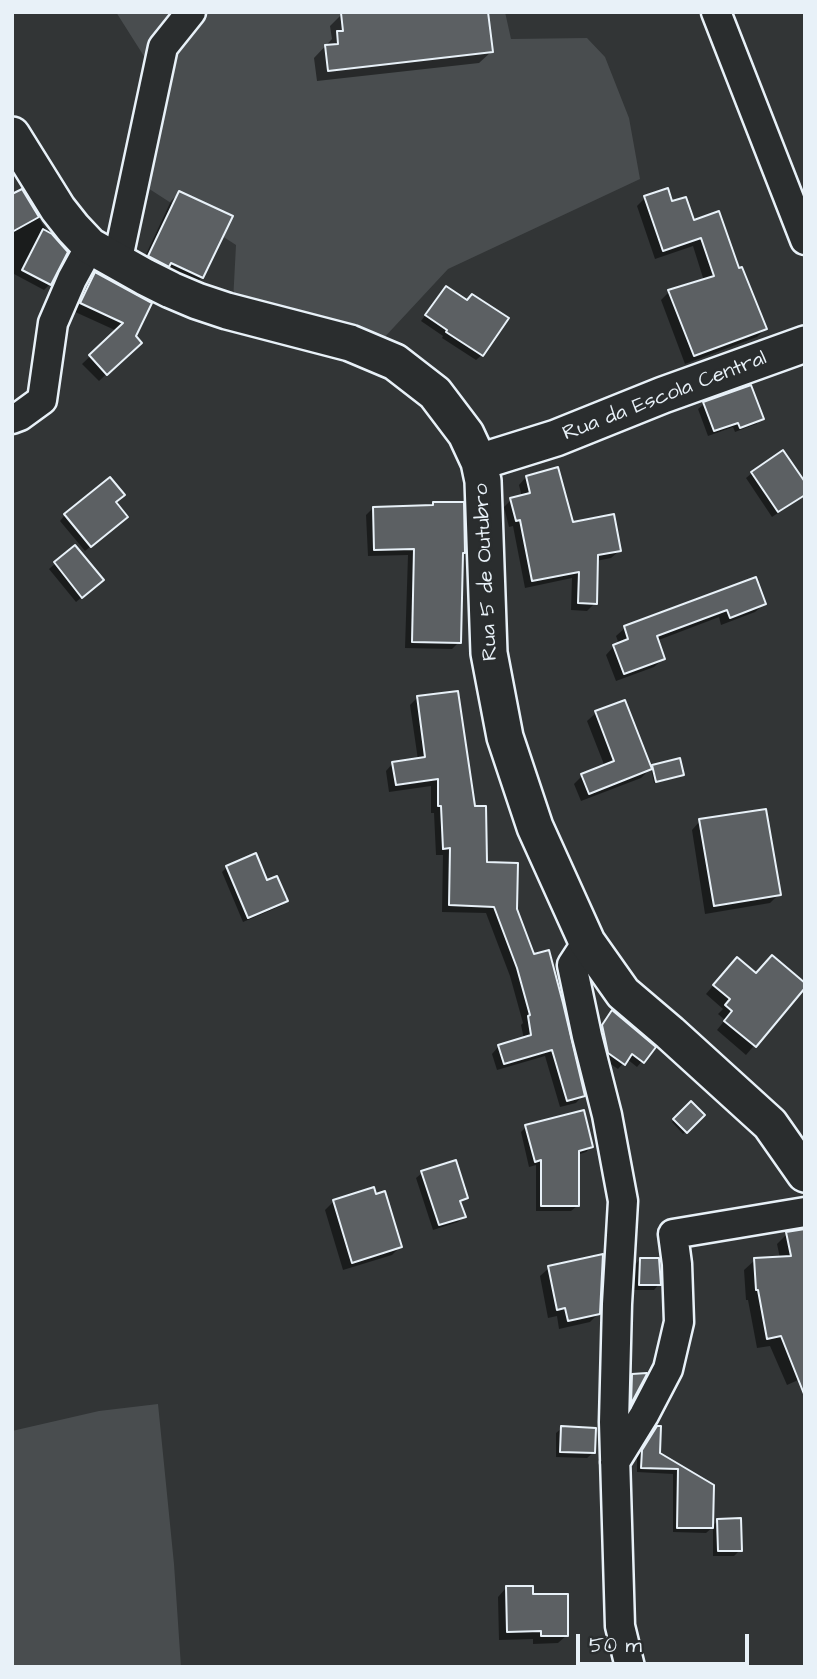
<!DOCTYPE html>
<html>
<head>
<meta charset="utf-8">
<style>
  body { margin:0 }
  #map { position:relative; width:817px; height:1679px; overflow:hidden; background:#323536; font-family:"Architects Daughter",sans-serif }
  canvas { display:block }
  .frame { position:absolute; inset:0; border:14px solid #e8f1f8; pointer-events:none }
  .scale { position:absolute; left:576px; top:1634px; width:173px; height:32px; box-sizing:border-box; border:4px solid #e8f1f8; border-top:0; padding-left:9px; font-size:21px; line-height:24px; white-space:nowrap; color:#e8f1f8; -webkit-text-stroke:5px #2a2d2e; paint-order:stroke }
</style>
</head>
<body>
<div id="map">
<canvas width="817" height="1679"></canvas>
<div class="frame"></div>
<div class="scale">50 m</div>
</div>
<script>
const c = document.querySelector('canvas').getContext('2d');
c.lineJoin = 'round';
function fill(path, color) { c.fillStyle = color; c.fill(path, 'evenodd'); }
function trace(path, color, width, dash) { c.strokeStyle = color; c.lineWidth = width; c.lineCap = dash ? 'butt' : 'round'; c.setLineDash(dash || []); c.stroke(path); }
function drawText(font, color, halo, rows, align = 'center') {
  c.font = font + ' "Architects Daughter",sans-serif'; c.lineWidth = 5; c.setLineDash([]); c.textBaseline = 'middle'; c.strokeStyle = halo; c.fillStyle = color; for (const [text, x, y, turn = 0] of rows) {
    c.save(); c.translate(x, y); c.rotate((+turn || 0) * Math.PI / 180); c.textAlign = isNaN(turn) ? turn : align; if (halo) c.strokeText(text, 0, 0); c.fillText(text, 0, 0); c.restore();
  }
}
fill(new Path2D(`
  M116 12H505L511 39 587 38 605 57 629 118 640 179 448 269 381 341 233 302 236 245 137 181 147 61Z
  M158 1404 174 1564 181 1667H12V1431L99 1411Z`), '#494d4f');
fill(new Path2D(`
  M341 15 491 52 479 63 317 81 314 58 332 39 330 26Z
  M21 191 49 234 50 284 44 290 14 274 12 277V196Z
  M179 193 202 277 193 286 141 265 171 201Z
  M645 198 671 204 738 270 765 329 757 337 685 364 661 300 669 292 704 281 693 246 655 259 637 206Z
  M95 274 133 337 139 343 99 381 82 364 117 331 73 311 88 282Z
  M446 288 482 355 476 360 442 338 443 336 421 321Z
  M704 404 762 418 756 424 735 432 733 427 708 436 698 409Z
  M752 473 803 496 772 517 746 478Z
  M526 477 571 524 619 551 611 558 596 561 595 603 587 611 571 610 572 578 525 588 513 526 509 527 504 507 511 500 522 497 519 485Z
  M114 503 120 523 85 551 60 521 65 515Z
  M434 503 464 553 461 555 459 642 452 649 405 648 408 555 368 556 366 515 373 508 431 506Z
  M75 547 96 585 76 602 49 569Z
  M755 579 764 604 755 612 721 625 719 617 656 641 663 659 654 667 616 681 606 655 614 646 619 644 616 636 625 628Z
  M417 698 473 808 486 864 515 909 583 1095 576 1103 560 1107 545 1056 497 1070 492 1054 499 1046 524 1039 521 1025 523 1023 510 976 486 913 442 912 443 855H436L434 813H431V786L389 792 386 771 393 763 418 760 410 705Z
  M596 713 650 769 641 778 581 801 574 784 582 776 605 767 587 721Z
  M653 766 683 775 680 777 654 783 651 769Z
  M700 821 779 894 770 903 705 914 692 830Z
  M227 867 266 882 286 901 281 906 243 922 222 872Z
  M728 968 805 986 746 1055 717 1030 725 1020 718 1014 723 1009 706 994Z
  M607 1018 653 1048 637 1067 627 1059 618 1069 603 1059 597 1032Z
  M691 1104 702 1115 683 1134 672 1122Z
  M526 1127 591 1147 586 1152 577 1155V1206L571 1211H536V1165L529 1167 521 1132Z
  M422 1173 466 1197 461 1203 464 1216 458 1222 433 1230 416 1178Z
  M334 1201 400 1247 392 1255 343 1270 325 1210Z
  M805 1231V1377L787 1385 770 1346 757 1348 748 1300H746L744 1270 755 1260 780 1258 777 1244 787 1234Z
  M640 1259 659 1284 654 1290H634L635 1265Z
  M549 1268 598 1314 590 1322 559 1329 557 1316 548 1318 540 1276Z
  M644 1375 630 1403 626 1406 627 1382 633 1376Z
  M658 1427V1454L712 1486V1527L718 1520 740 1550 734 1556H713V1527L706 1533 673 1532V1474L637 1472V1457L652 1433Z
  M562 1428 593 1453 587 1458 556 1457V1433Z
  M506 1588 531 1596 567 1635 558 1643 533 1644V1639L499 1640 498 1597Z`), '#0007');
const building = new Path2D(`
  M351 12H488L493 52 328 71 325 45 338 44 337 31H343L341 13Z
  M668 188 672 201 686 197 694 220 719 211 739 268 742 267 767 329 694 356 668 290 714 276 701 238 663 251 644 196Z
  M22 189 39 217 12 232V194Z
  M179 191 233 216 203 278 171 263 169 267 148 256Z
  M43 229 52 234 68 252 51 285 22 270Z
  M95 272 152 303 136 336 142 343 107 375 89 355 123 323 80 303Z
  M446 286 467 300 472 294 509 318 483 356 446 332 447 330 425 315Z
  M751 385 764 419 740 428 738 423 714 431 703 402Z
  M783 450 805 482V495L778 512 751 472Z
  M558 467 573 522 614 514 621 551 598 555 597 604 578 603 579 572 532 581 520 520 516 521 510 498 530 493 526 476Z
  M110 477 125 495 116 502 128 517 91 547 64 514Z
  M433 502H464L465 553H463L461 643 412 642 414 549 374 550 373 507 433 505Z
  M75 545 104 580 82 598 54 562Z
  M756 577 766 604 730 618 727 610 657 636 665 659 624 674 613 645 628 639 624 626Z
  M458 691 475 806H486L487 862 518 863 517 909 534 954 549 950 563 1003 585 1096 567 1101 552 1050 504 1064 498 1045 531 1035 528 1016 530 1015 517 968 494 907 449 905 450 848 443 849 441 806H438V779L396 785 392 762 425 757 417 696Z
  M625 700 652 769 589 794 581 774 614 761 595 711Z
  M680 758 684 775 656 782 652 765Z
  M766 809 781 895 714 906 699 819Z
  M256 853 267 880 277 876 288 901 248 918 226 866Z
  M772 955 805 983V988L756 1047 724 1021 732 1011 725 1005 730 999 713 985 737 957 756 973Z
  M612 1010 656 1047 644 1063 632 1054 625 1065 608 1053 602 1025Z
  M691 1101 705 1115 687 1133 673 1119Z
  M584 1110 593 1147 579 1151V1206H541V1160L535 1162 525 1125Z
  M456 1160 468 1198 460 1201 466 1217 439 1225 421 1171Z
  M374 1187 376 1194 385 1191 402 1247 352 1263 333 1200Z
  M805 1229V1394H804L781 1336 767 1339 758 1290H756L754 1258 791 1256 786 1232Z
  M603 1254 600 1314 568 1321 565 1308 557 1310 548 1266Z
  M640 1258H659L661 1285H639Z
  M647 1373V1374L631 1404 632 1374Z
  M561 1426 596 1428 595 1453 560 1452Z
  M657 1426H661L660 1453 714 1485 713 1528H677L678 1469 641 1468 642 1450Z
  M741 1518 742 1551H718L717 1519Z
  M506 1586H533V1594H568V1636H541V1631L507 1632Z`);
fill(building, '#5c6063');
trace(building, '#e8f1f8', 2);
const minor = new Path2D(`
  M716 12 805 240
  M117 263 163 47 191 12
  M12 419 20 416 42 400 53 323 72 279 90 246
  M587 942 572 965 587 1036 607 1115 623 1201 617 1304 614 1422 620 1626 630 1667
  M615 1462 644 1415 668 1369 679 1322 677 1264 673 1234 805 1212`);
const tertiary = new Path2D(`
  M12 135 58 209 73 228 90 246 145 277 171 290 197 301 227 311 350 343 395 362 435 393 466 434 479 462 483 481 489 653 505 737 535 827 587 942 623 993 670 1033 770 1124 805 1174
  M479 462 556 438 663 395 805 344`);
trace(minor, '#e8f1f8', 33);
trace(tertiary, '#e8f1f8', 40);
trace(minor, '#2a2d2e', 28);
trace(tertiary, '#2a2d2e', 35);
drawText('21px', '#e8f1f8', '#2a2d2e', [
  ["Rua da Escola Central",665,397,-21],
  ["Rua 5 de Outubro",487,572,-93]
]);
</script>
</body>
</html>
